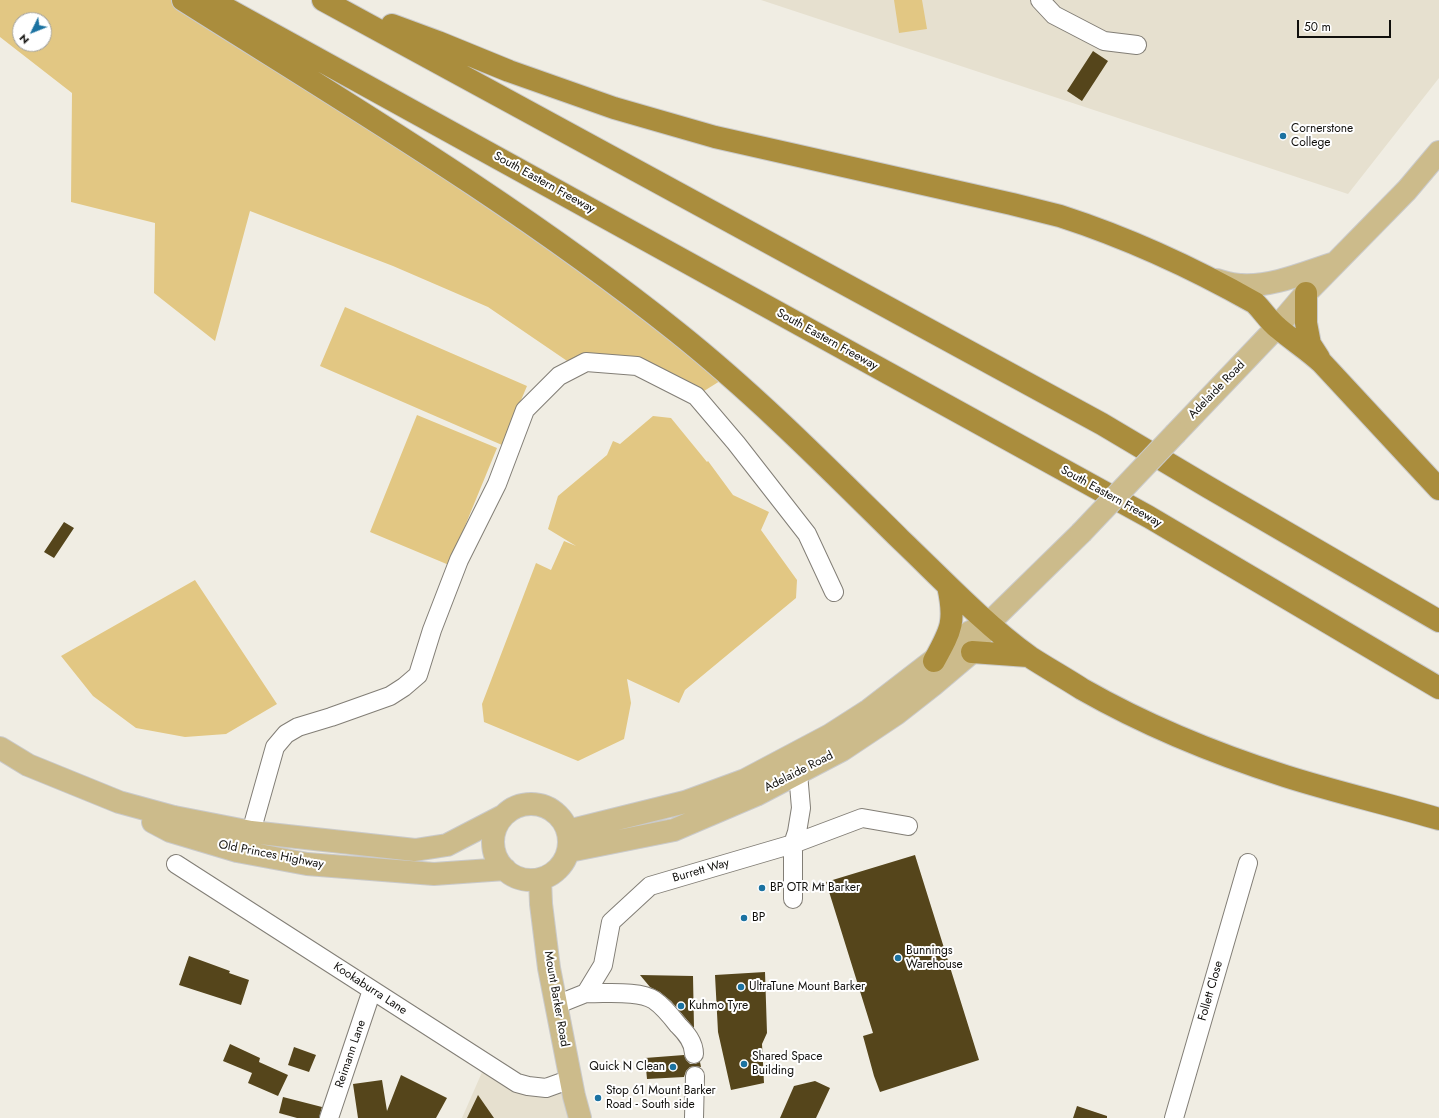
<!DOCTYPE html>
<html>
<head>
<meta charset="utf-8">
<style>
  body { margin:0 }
  #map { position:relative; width:1439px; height:1118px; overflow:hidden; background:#f0ede3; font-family:Jost,sans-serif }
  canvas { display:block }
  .north { position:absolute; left:12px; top:12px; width:40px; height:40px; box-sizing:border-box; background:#fff; border:1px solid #9f9f9e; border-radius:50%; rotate:227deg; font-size:11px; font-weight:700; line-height:16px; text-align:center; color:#100f0c }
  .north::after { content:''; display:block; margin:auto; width:14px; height:18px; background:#1b72a1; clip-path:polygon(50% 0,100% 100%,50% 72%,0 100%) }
  .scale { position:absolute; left:1297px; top:20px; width:94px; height:18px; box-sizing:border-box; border:2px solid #100f0c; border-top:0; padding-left:5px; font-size:12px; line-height:14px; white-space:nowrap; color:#100f0c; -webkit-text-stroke:3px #fff; paint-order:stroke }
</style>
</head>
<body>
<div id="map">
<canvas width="1439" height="1118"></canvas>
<div class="north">N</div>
<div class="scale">50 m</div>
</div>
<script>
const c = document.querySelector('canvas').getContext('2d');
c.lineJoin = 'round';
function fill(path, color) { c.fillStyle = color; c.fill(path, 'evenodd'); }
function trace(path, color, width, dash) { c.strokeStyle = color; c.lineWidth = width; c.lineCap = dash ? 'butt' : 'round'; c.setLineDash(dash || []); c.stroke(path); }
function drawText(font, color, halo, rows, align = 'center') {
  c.font = font + ' Jost,sans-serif'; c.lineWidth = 4; c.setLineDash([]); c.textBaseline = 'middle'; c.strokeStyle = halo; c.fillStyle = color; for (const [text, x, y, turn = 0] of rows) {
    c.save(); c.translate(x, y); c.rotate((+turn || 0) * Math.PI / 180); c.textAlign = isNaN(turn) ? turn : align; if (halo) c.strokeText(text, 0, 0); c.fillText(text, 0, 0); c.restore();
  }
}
fill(new Path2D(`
  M761 0H1439V78L1348 194Z
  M486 1063 517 1083 571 1079 580 1118H462Z`), '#e6e0cf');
fill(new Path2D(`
  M0 0H183L452 170 728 376 696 396 637 366 576 367 488 307 393 266 250 211 215 341 154 293 155 223 71 202 72 93 0 37ZM20 20H44V44H20Z
  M894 0H922L927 29 899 33Z
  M345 307 527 386 502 445 320 366Z
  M417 415 497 448 449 565 370 532Z
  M653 416 671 418 707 462 708 461 733 495 769 512 761 530 797 580 796 598 685 690 679 703 627 679 631 703 624 739 578 761 484 722 482 704 536 563 551 570 564 541 576 546 548 529 558 496 607 455 613 441 620 444Z
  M195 580 277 704 226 734 185 737 136 728 93 696 61 656Z`), '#e2c783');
fill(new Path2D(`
  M1093 51 1108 61 1082 101 1067 91Z
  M64 522 74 528 54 558 44 552Z
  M915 855 979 1060 880 1092 874 1076 863 1036 873 1033 826 882Z
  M189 956 230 971 229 973 249 980 241 1005 179 985Z
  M765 972 767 1033 762 1044 764 1083 731 1090 718 1032 715 975Z
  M640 975 693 976 694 1028 671 1001 660 992 650 987Z
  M230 1044 260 1058 259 1062 288 1075 278 1096 248 1083 252 1073 223 1061Z
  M294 1047 316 1055 309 1072 288 1065Z
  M684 1055 686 1060 690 1064H695L700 1062 701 1067 695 1066 690 1067 686 1071 684 1077 647 1079 645 1058Z
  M401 1075 447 1098 436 1118H358L353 1084 382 1080 387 1111Z
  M815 1081 830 1088 816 1118H780L794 1086Z
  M478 1095 494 1118H467Z
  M283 1097 322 1107 319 1118H297L279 1113Z
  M1077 1106 1107 1116V1118H1073Z`), '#55451b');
const minor = new Path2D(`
  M1040 0 1054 15 1104 41 1137 45
  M251 832 275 747 286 734 298 727 331 717 390 696 404 687 418 675 432 630 459 560 497 484 525 410 559 376 586 362 637 366 696 396 736 443 807 534 834 592
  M176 864 517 1083 528 1086 546 1088 571 1079
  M793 899V844L797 832 801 808 798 773
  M586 993C604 994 639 990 654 1000 663 1006 671 1016 678 1025 686 1033 694 1042 694 1054
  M556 1005 586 993 603 965 611 922 650 886 793 844 862 818 908 826
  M329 1118 372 990
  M694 1118 695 1076
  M1174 1118 1248 863`);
const major = new Path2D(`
  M1216 280C1224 282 1233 285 1241 285 1272 287 1304 273 1332 264
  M1176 433 1277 327 1306 293 1407 190 1439 152
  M0 748 28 765 119 802 174 817 251 832 415 850 447 845 503 816
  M493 842a38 38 0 1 1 76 0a38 38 0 1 1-76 0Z
  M153 822 170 831 237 851 307 864 434 874 505 869
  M568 831 685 802 745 780 830 735 869 710 970 632 988 624
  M569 851 674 830 756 795 842 750 896 714 933 685 972 652 989 623 1081 533
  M540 879 541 904 549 968 574 1096 580 1118`);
const highway = new Path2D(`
  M183 0C351 106 522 208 677 332 756 395 828 468 900 539 942 579 983 623 1030 657 1047 668 1065 678 1082 689 1147 726 1213 753 1285 776 1335 792 1388 804 1439 819
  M211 0 1149 517 1439 688
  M323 0 1102 424 1208 487 1439 621
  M392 25 438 42 509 71 614 108 715 137 1012 204C1028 208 1044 212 1060 216 1125 237 1195 269 1255 303 1263 311 1269 321 1278 328 1292 340 1308 350 1322 363L1439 489
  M1306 293V323L1310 344 1319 358
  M972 652 1028 656
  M934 661C951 630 956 622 948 586`);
trace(minor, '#827e76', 20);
trace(major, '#cacaca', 24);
trace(highway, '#cacaca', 24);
trace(minor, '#fff', 18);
trace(major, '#ccbb8b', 22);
trace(highway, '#aa8d3d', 22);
const majorBridge = new Path2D(`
  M1081 533 1176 433`);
trace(majorBridge, '#cacaca', 24, []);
trace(majorBridge, '#ccbb8b', 22);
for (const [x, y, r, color] of [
  [1283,136,4,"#1b72a1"],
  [762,888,4,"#1b72a1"],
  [744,918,4,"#1b72a1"],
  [898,958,4,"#1b72a1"],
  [741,987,4,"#1b72a1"],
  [681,1006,4,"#1b72a1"],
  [744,1064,4,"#1b72a1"],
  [673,1067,4,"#1b72a1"],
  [598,1098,4,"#1b72a1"]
]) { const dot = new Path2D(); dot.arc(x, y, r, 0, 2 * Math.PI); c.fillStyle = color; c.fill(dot); trace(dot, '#fff', 1.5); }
drawText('12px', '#100f0c', '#fff', [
  ["Cornerstone",1291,129],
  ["College",1291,143],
  ["BP OTR Mt Barker",770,888],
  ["BP",752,918],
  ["Bunnings",906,951],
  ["Warehouse",906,965],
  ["UltraTune Mount Barker",749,987],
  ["Kuhmo Tyre",689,1006],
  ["Shared Space",752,1057],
  ["Building",752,1071],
  ["Quick N Clean",665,1067,"right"],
  ["Stop 61 Mount Barker",606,1091],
  ["Road - South side",606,1105]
], 'left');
drawText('12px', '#100f0c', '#fff', [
  ["South Eastern Freeway",544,183,29],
  ["South Eastern Freeway",827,340,29],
  ["Adelaide Road",1217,390,-46],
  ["South Eastern Freeway",1111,497,29],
  ["Adelaide Road",799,772,-27],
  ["Old Princes Highway",271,855,11],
  ["Burrett Way",701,871,-16],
  ["Kookaburra Lane",370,989,33],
  ["Follett Close",1211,991,-74],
  ["Mount Barker Road",556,999,80],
  ["Reimann Lane",351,1054,-71]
]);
</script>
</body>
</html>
